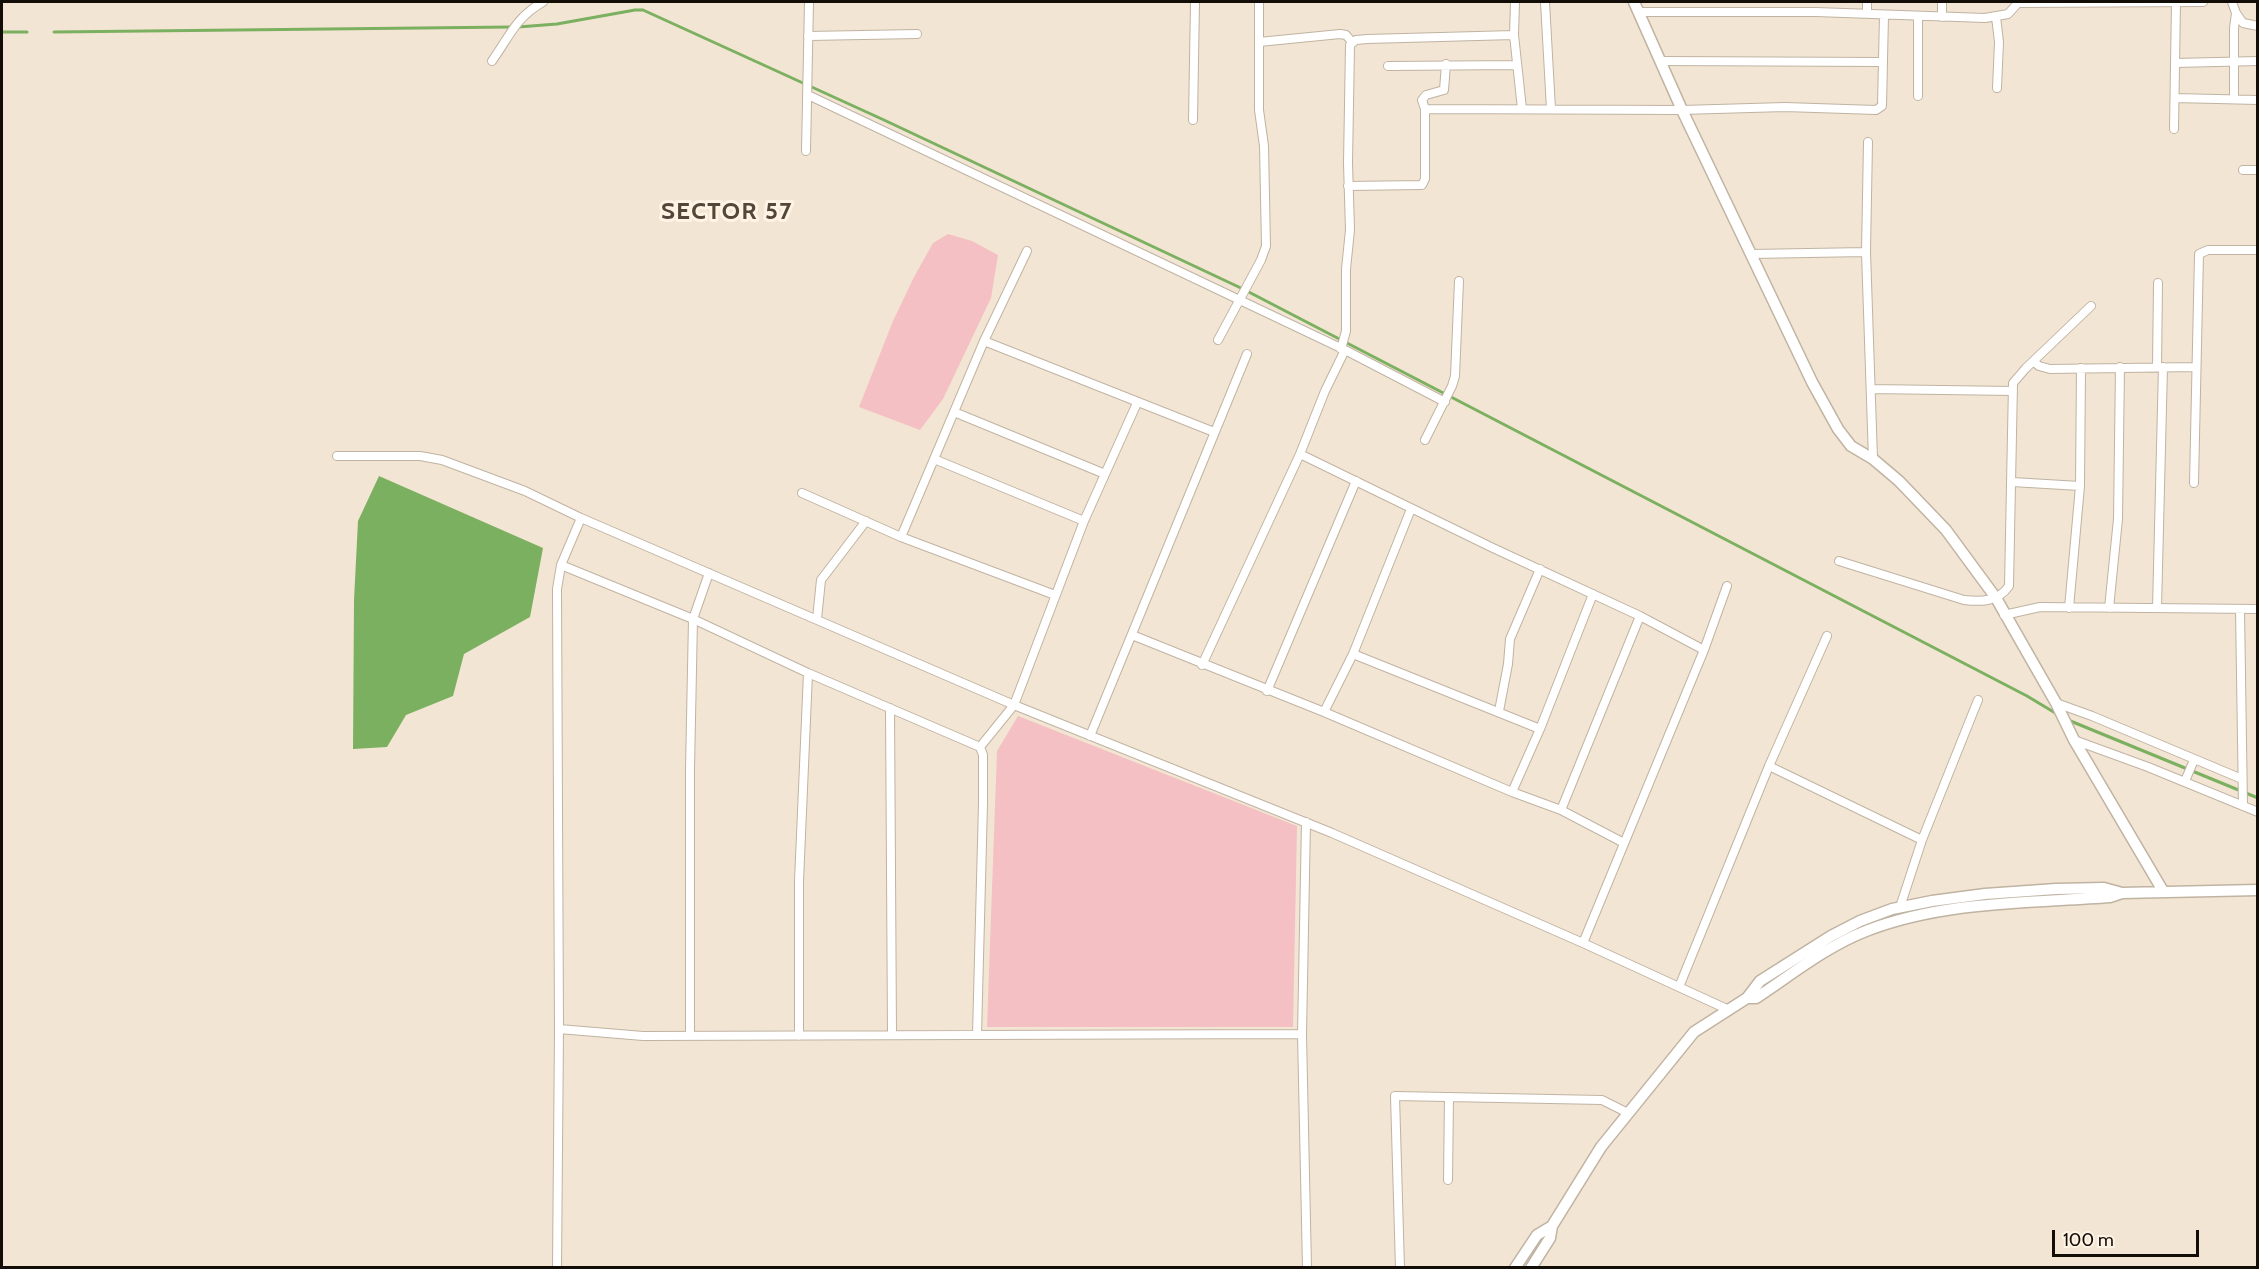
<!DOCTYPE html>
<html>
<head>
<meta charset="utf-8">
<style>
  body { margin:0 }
  #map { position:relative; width:2259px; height:1269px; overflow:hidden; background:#f3e5d3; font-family:Cabin,sans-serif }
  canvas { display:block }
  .frame { position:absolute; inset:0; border:3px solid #120d07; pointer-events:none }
  .scale { position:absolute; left:2052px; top:1230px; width:147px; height:27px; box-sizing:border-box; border:3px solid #120d07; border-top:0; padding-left:8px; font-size:18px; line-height:21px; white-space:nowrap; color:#120d07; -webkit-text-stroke:4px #fef3e4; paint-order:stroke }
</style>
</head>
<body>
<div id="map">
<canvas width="2259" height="1269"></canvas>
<div class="frame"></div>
<div class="scale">100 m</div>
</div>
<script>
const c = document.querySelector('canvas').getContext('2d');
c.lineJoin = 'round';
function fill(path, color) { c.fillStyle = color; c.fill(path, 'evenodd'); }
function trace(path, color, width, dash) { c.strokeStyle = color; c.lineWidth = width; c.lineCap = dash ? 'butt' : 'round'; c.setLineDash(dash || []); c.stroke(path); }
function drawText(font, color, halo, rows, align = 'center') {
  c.font = font + ' Cabin,sans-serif'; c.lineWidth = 6; c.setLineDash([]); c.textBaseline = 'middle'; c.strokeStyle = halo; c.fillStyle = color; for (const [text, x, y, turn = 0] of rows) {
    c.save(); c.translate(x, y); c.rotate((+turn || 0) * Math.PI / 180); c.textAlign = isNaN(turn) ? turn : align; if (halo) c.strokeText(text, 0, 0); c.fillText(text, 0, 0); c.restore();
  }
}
fill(new Path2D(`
  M948 234 972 241 998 255 991 298 943 399 920 430 859 407 893 321 914 277 933 243Z
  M1018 716 1297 826 1293 1027H987L997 751Z`), '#f4c0c3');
fill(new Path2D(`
  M379 476 543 548 530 617 464 654 453 696 406 715 387 747 353 749 354 600 358 521Z`), '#7bb060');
trace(new Path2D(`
  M518 27 557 24 635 10H643L884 120 1243 289 2027 696 2057 714
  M2 32H27
  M54 32 511 27
  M2068 720 2258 798`), '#7bb060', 3);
const minor = new Path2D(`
  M1515 2 1514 35 1522 109
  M1545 2 1551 109
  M1942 2V17
  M2232 2 2236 13 2243 23 2258 26
  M1639 12H1816L1985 18 2008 14 2018 3 2203 2
  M1867 14V2
  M1918 16V96
  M1996 17 1999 42 1997 88
  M808 36 917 34
  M1259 42 1340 34 1346 35 1352 42
  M492 61C510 36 515 18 543 2
  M1660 61 1883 62
  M2175 63 2258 61
  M1388 66 1517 65
  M808 95 1345 350 1445 402
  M2175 98 2258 100
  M2234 99V28L2236 13
  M1425 109 1682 110 1785 107 1876 110 1882 106 1884 15
  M1193 120 1195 2
  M2174 129 2176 2
  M806 151 809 2
  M2243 170H2258
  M1348 186 1422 185 1425 179V109L1422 100 1426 95 1444 90 1446 64
  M1866 252 1873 459
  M1751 254 1866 252 1868 142
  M1218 340 1261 260 1266 246 1264 146 1259 110V2
  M984 341 1214 432
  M1341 349 1346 331V269L1350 230 1348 163 1350 45 1356 40 1367 39 1514 35
  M2034 362 2039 366 2050 369 2195 367
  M2157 367 2158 283
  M1871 389 2013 391
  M954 412 1105 474
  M1425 440 1452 386 1455 376 1459 281
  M1300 454 1493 548 1640 616 1704 650
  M337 456H420L442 460 525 491 581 518 1014 705 1332 833 1583 943 1729 1010
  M934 459 1084 521
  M2012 482 2080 486
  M2194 483 2199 254 2208 250H2258
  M802 493 901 537 1055 595
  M901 537 984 341 1027 251
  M1839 561 1964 600C1981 602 1998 602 2009 586L2013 383 2026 368 2091 306
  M561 565 581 518
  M2069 608 2080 486 2081 368
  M2109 608 2118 519 2120 367
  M2157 608 2163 367
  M2240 609 2243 806
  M2004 615 2040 607 2258 609
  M817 619 821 580 866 521
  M1132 635 1324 712 1512 792 1561 810 1624 843
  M1353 654 1540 729
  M1202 665 1300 454 1325 391 1345 350
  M1267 691 1356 481
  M2056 703 2092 716 2242 779
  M890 708 892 1035
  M1499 711 1508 664 1510 639 1540 569
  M1324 712 1353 654 1411 509
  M1090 736 1247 354
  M2074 740 2148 767 2258 812
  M980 747 1014 705 1084 521 1137 403
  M1769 766 1922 840
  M2185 781 2194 760
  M1512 792 1540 729 1593 594
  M1561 810 1640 616
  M1306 822 1302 1034 1307 1268
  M1900 907 1922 840 1978 700
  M1583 943 1704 650 1727 586
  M1679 987 1769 766 1827 636
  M559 1029 643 1036 1302 1034
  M690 1036V769L693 619 709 573
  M799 1036V881L808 673
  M1448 1180 1449 1097
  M557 1268 559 1029 557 589 561 565 693 619 808 673 980 747 983 755V803L977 1035
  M1400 1268 1395 1096 1602 1100 1628 1113`);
const tertiary = new Path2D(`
  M1634 2 1682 110 1812 382 1838 429 1851 446 1873 459 1899 481 1946 530 1996 598 2056 703 2074 740 2163 891
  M1747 998H1756C1791 975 1827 946 1866 931 1943 901 2028 903 2110 897L2122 893 2258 890
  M1515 1268 1537 1235 1552 1226
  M1531 1268 1550 1238 1552 1226 1601 1147 1694 1032 1747 998 1760 981 1831 936 1860 921 1892 909 1932 901 1985 894 2056 889 2104 888 2122 893`);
trace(minor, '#c0b3a2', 10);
trace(tertiary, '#c0b3a2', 13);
trace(minor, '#fff', 8);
trace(tertiary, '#fff', 10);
c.letterSpacing = '1.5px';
drawText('bold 24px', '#524738', '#fef3e4', [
  ["SECTOR 57",727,212]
]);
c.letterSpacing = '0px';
</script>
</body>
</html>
